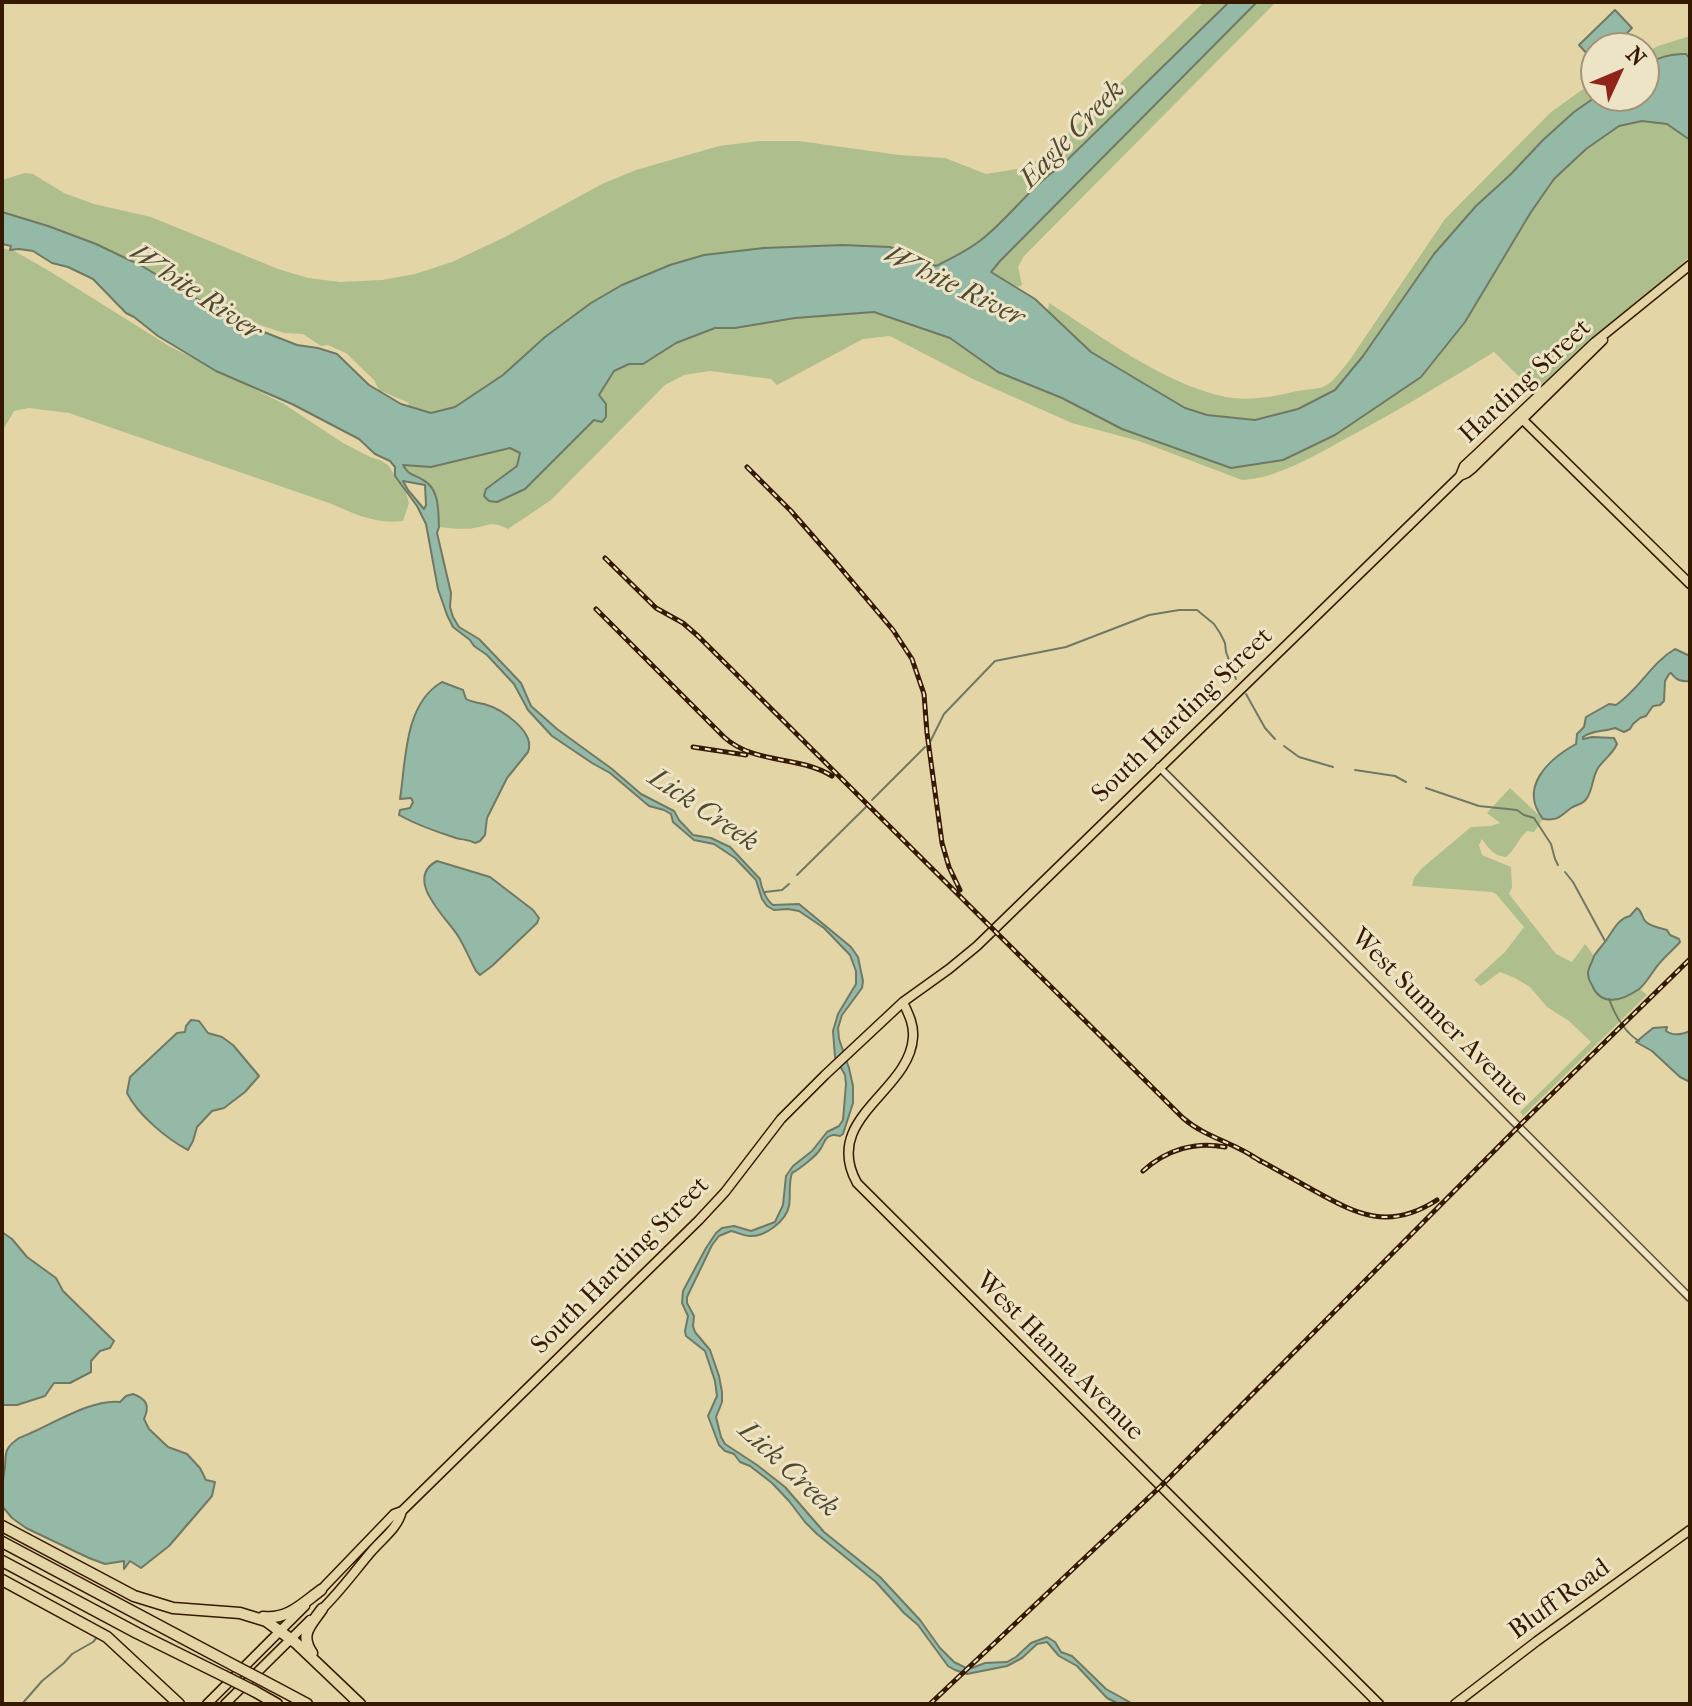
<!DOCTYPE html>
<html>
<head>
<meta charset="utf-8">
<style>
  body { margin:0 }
  #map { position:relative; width:1692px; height:1706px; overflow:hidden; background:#e4d5a7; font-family:"IM FELL French Canon",serif }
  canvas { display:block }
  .frame { position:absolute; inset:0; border:4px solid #351900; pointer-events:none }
  .north { position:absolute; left:1580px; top:32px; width:80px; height:80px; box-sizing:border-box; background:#ede4c6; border:2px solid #a39377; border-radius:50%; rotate:46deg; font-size:22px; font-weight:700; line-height:32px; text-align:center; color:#351900 }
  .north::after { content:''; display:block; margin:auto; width:28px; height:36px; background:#8f2418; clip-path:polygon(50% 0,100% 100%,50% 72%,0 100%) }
</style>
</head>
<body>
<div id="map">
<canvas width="1692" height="1706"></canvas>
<div class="frame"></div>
<div class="north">N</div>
</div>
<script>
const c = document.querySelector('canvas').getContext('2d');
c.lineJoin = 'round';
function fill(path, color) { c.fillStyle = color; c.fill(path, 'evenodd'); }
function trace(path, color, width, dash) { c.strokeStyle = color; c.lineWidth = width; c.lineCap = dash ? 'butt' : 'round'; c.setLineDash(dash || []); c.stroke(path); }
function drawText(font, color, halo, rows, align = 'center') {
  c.font = font + ' "IM FELL French Canon",serif'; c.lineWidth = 6; c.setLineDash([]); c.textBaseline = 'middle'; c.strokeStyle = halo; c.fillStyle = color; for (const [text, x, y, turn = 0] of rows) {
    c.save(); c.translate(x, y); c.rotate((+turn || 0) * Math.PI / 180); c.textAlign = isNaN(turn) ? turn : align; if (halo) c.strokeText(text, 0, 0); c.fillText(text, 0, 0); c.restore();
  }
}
fill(new Path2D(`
  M1204 2H1229L1061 167C1029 188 1010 217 981 240 967 251 952 258 936 266L890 247 843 245 764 248 704 255 670 265 622 285 591 303 545 337 503 375 455 407 431 413 408 406 409 403 379 390 374 380 346 353 328 345 321 346 303 334 284 333 233 316 221 308 197 299 142 266 96 244 48 226 2 212V180L25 173 33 174 64 193 94 204 151 217 278 269 308 278 340 282 382 280 415 274 452 262 505 237 602 184 636 170 719 146 759 141H799L899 155 945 158 986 174 1029 167 1071 131Z
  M1257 2H1276L1024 256 1018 267 1022 285 1018 287 993 274 991 272 1000 261Z
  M1690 36V59L1686 54 1657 58 1644 66V53L1658 46Z
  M1596 80 1597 96 1574 112 1543 140 1434 254 1363 356 1335 390 1298 409 1255 420 1207 415 1185 408 1091 352 1048 311 1049 303C1103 337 1163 384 1226 397 1248 401 1272 397 1293 392 1300 390 1318 389 1323 387 1333 383 1342 369 1349 361L1445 219 1551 112Z
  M1642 121 1667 124 1690 140V256L1678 268 1594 336 1535 392 1494 352C1445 382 1396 412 1345 439 1316 455 1275 479 1242 480L1139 441 1072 423 973 379 890 336 863 339 777 385 771 379 710 371 684 375 665 385 551 500 508 529C491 521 491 525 474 528 464 530 450 528 439 527 438 510 439 490 423 480 413 473 409 477 403 465L431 467 510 448 520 453 517 466 503 477 525 489 594 420 598 395 614 371 629 364H643L676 343 715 328H735L795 318 874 312 950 338 998 372 1062 398 1122 429 1167 444 1381 402 1421 377 1465 322 1531 212 1554 178 1586 149 1619 126Z
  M2 248 14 251 46 269 169 346 284 404 343 443 370 457 380 460 388 465 405 490 409 503 403 521C376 525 353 513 329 503L69 413 29 408 14 411 2 432Z
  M1510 788 1543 819 1534 832 1527 831C1518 839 1515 850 1506 857 1494 856 1489 849 1482 839L1479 845 1482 855 1511 867 1512 887 1509 894 1556 954 1572 962 1585 944C1588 948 1591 951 1593 955 1596 961 1593 961 1590 967 1584 980 1596 992 1605 1000L1620 998 1640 989 1647 995 1523 1116 1520 1112 1591 1042 1569 1021 1547 1007 1530 987 1515 978 1500 972 1481 986 1474 980 1505 952 1524 927 1496 894 1492 892 1412 886 1414 878 1421 869 1471 827 1491 826 1500 823 1487 813Z`), '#aebe8c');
const water = new Path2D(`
  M1229 2H1257L1000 261 991 272 1035 299 1091 352 1185 408 1207 415 1255 420 1298 409 1335 390 1363 356 1434 254 1476 206 1511 174 1543 140 1574 112 1597 96H1644V66C1658 58 1670 53 1686 54L1690 59V140L1667 124 1642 121 1619 126 1586 149 1554 179 1531 212 1465 322 1421 377 1335 435 1283 460 1231 468 1122 429 1062 398 998 372 950 338 874 312 795 318 735 328H715L676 343 643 364H629L614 371 599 395 606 404V417L602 422 594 420 525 489 497 502 489 501 484 496 486 489 517 466 520 453 510 448 431 467 403 465C409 476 414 474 423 480 440 489 438 511 439 527L437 533 451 593 450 607 453 617 459 627 479 639 521 683 531 706 557 729 612 769 641 794 674 811 679 820 693 835 711 838 730 847 760 879C761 887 766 900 773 905L799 904 851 947 858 957 863 981 862 988 842 1015 838 1028 839 1039 849 1068 853 1086V1103L843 1134 840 1136C835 1135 833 1134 828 1137 823 1141 824 1144 821 1148 818 1155 798 1170 792 1173 788 1185 791 1194 789 1206 786 1221 765 1237 750 1236 744 1236 737 1232 731 1231L719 1236 712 1245 687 1297V1303L694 1316 693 1326 695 1332 710 1350 719 1376 722 1392V1402L716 1417 721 1437 725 1444 757 1465 785 1487 824 1532 880 1577 920 1620 940 1648 954 1662 966 1668H972L985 1663 1007 1662 1016 1657 1031 1643 1047 1637 1055 1642 1061 1652 1072 1656 1106 1689 1133 1704H1119L1107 1698 1077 1666 1059 1656 1047 1642 1037 1644 1022 1658 1007 1666 967 1674 955 1670 948 1666 918 1625 904 1613 876 1582 817 1534 805 1522 789 1501 772 1483 750 1466 740 1462 734 1454 725 1451 719 1445 708 1416 717 1396 715 1381 705 1351 686 1336 685 1331 688 1316 682 1303 683 1291 706 1248 716 1233 722 1228 734 1226 751 1231 775 1222 783 1205 786 1176 793 1166 812 1151 827 1132 839 1126 843 1120 846 1084 845 1075 835 1057 833 1031 838 1014 856 984V971L850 955 824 928 799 911 788 909 774 910 767 906 762 899 756 880 735 858 714 844 694 840 673 822 671 814 664 810 649 806 610 773 592 763 552 736 528 710 514 684 487 655 474 646 470 640 453 627 447 615 438 589 426 524 417 506 395 476V467L390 461 375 454 359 439 292 404 216 371 158 336 134 317 126 313 93 279 68 267 52 263 33 251 19 249 10 250 11 246 2 244V212L48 226 96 244 142 266 197 299 221 308 246 325 297 345 318 348 337 354 369 385 401 404 431 413 455 407 503 375 545 337 591 303 622 285 670 265 704 255 764 248 843 245 890 247 936 266C952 258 967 251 981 240 1010 217 1029 188 1061 166ZM403 481 425 485 426 505 424 509 408 490Z
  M1615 10 1632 28C1618 42 1617 48 1596 48V54L1590 57 1579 45Z
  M1675 649 1690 656V681C1681 682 1676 680 1671 673L1669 674 1665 681 1664 701 1660 705 1653 706 1646 716 1640 718 1633 724 1630 729 1624 732 1615 728C1603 732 1593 730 1583 737V739L1592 737 1614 738 1617 744C1612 755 1604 759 1598 768 1592 778 1593 789 1587 798 1583 805 1577 804 1571 808 1560 816 1559 821 1543 819 1518 787 1549 759 1576 744L1577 734 1584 727 1586 717 1609 704 1616 705C1639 690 1651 663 1675 649Z
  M442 682 463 690 466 699C473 703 477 702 484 704 502 709 536 732 528 752L507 778 487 818 485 835 480 841 475 843C468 839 463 840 456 838 437 832 417 825 399 815L400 810 410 808 413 802 411 798 400 799C406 760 404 704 442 682Z
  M437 861 490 877 533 910 539 918 537 923 492 966 480 975 476 971C470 960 465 947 458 936 446 917 403 879 437 861Z
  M1637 908C1643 912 1641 917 1646 922 1652 927 1660 928 1667 930L1670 935 1679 939 1680 942C1673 950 1664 957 1658 965 1652 972 1646 984 1639 989 1622 1001 1601 1007 1592 985 1590 982 1588 976 1588 973 1588 968 1593 961 1594 956 1598 950 1603 945 1607 939 1614 929 1618 919 1630 916Z
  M191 1020 199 1021 208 1033 222 1037 233 1045 259 1076 245 1092 224 1108 212 1111 197 1127 193 1141 188 1150C167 1139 138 1115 127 1093L130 1077 177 1033 185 1032 186 1026Z
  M1667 1027 1666 1031C1674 1037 1683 1034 1690 1031V1082L1680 1077 1652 1051 1636 1042 1653 1028Z
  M2 1232 12 1239 27 1257 56 1278 63 1291 114 1341 110 1348 100 1351 91 1361V1372L70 1383H54L45 1396 17 1405H2Z
  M133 1394C147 1399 150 1406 144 1419L149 1429 168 1447 187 1454 200 1468 206 1480 215 1482 212 1496 169 1546 141 1568 130 1561 124 1569V1561L105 1564 89 1558 26 1528 12 1518 2 1506C2 1494 2 1483 4 1473 8 1456 0 1451 19 1438 47 1428 90 1398 120 1402L126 1396Z`);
fill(water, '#95b9a7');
trace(water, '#6f7964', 2);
trace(new Path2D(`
  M1246 694 1265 728 1275 739
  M930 742 944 714 995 661 1066 647 1149 615 1179 610H1197L1214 624 1220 633 1225 643 1226 652 1236 679
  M1284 746 1299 757 1333 767
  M1355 770 1395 776 1406 782
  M1426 788 1479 806 1517 810 1524 815 1534 818 1551 844 1555 859 1558 865
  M872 800 925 747
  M1565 872 1573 882 1605 941
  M797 875 867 806
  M765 892 782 890 789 884
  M1609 999C1615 1015 1624 1032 1639 1041
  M22 1704 42 1681 64 1663 72 1654 93 1642 98 1636`), '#6f7964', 2);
const minor = new Path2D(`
  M1159 767 1690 1298`);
const major = new Path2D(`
  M1518 415 1690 584
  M1460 476 1467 473 1472 469 1603 340
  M903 1002C908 1013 914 1024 913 1037 910 1092 821 1118 857 1183L1379 1704
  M317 1594 394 1514 402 1511 699 1220 725 1192 781 1119 825 1075 903 1002 949 969 977 946 1460 476 1464 466 1478 453 1595 342 1690 265
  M320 1611C339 1593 354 1572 371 1552 382 1539 398 1528 402 1511
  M207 1704 305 1606
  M225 1704 310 1620
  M1455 1704 1537 1641 1690 1530`);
const highway = new Path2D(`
  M2 1526 134 1596 173 1608 240 1613 266 1621 296 1643 360 1704
  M2 1542 235 1666
  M2 1561 137 1633 224 1676
  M2 1580 107 1637 179 1704
  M263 1617C288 1620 303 1603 321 1590
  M312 1653C299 1634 311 1625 322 1609
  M260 1679 307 1704
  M254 1691 277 1704`);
trace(minor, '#61482a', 9);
trace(major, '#351900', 11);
trace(highway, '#351900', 13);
trace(minor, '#ede4c6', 6);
trace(major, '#e4d5a7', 8);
trace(highway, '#e4d5a7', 10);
const rail = new Path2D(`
  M747 467 791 511 833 559 893 630 912 659 924 694 927 733 942 843 949 867 960 890
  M605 558 656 608 683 623 698 636 1183 1118C1206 1138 1236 1143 1260 1161
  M596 609 724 737C755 765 798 755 832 776
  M693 747 746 755
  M1252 1156C1272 1167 1293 1179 1313 1190 1358 1215 1389 1231 1437 1200
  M1143 1171C1166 1150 1195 1141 1225 1147
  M930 1704 1161 1486 1519 1126 1690 959`);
trace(rail, '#351900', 5);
trace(rail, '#ede4c6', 2, [6]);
const highwayBridge = new Path2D(`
  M235 1666 260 1679
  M224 1676 254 1691`);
trace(highwayBridge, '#351900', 13, []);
trace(highwayBridge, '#e4d5a7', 10);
drawText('26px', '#351900', '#ede4c6', [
  ["Harding Street",1526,382,-43],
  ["South Harding Street",1183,716,-44],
  ["West Sumner Avenue",1439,1018,45],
  ["South Harding Street",621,1266,-45],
  ["West Hanna Avenue",1059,1357,45],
  ["Bluff Road",1560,1600,-36]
]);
drawText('italic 28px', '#524932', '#ede4c6', [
  ["Eagle Creek",1073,135,-46],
  ["White River",954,287,26],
  ["White River",195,293,34],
  ["Lick Creek",703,811,34],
  ["Lick Creek",788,1470,43]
]);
</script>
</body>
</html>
